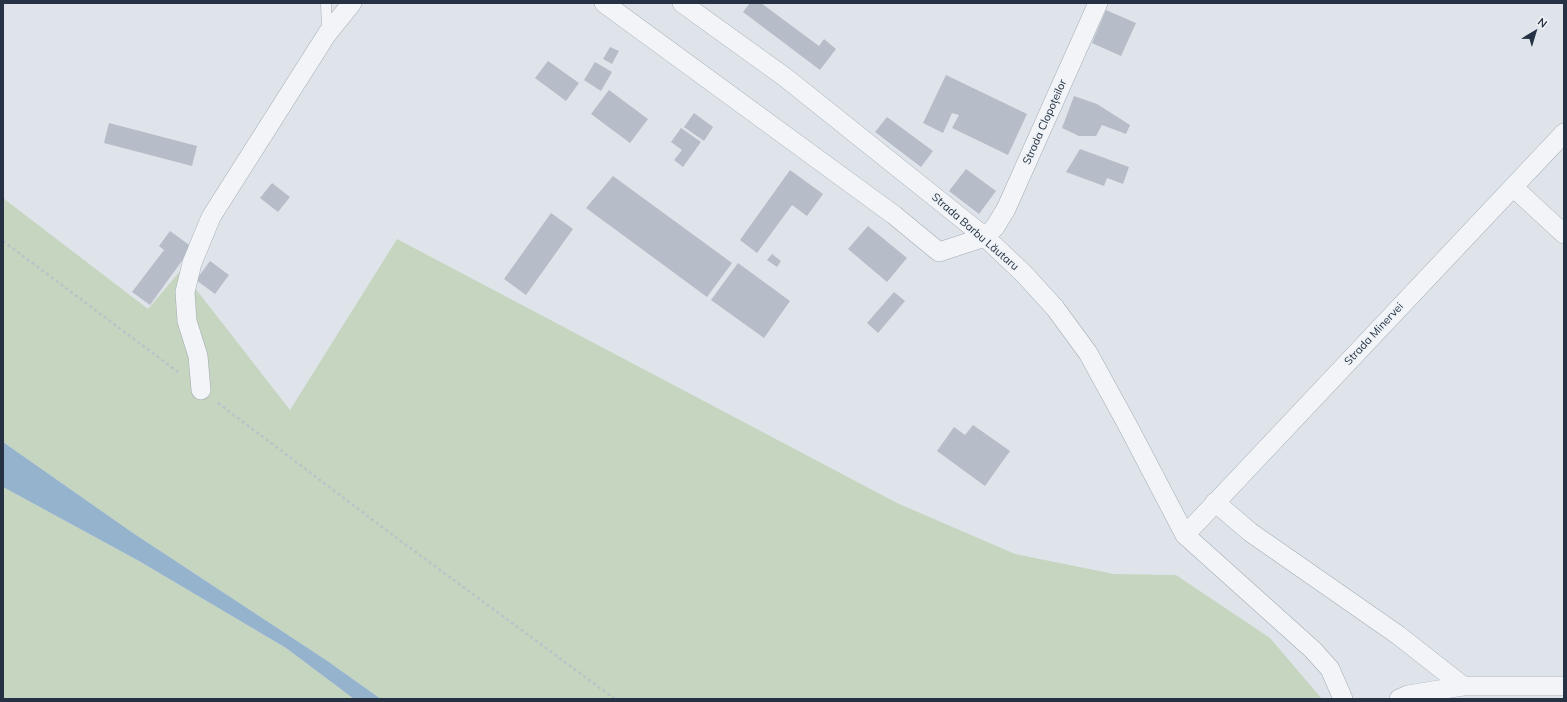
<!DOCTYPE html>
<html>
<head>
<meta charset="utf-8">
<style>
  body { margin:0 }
  #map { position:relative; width:1567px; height:702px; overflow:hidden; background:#dfe4ea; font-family:Mulish,sans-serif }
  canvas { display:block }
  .frame { position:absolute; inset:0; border:4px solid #263243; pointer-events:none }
  .north { position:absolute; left:1515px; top:12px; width:40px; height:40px; -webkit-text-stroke:3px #eff3f7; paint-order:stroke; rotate:38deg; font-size:11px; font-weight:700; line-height:16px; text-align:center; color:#263243 }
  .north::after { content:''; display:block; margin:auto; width:14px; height:18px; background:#263243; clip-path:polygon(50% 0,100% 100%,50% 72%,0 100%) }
</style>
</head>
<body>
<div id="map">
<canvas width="1567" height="702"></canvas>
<div class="frame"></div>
<div class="north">N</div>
</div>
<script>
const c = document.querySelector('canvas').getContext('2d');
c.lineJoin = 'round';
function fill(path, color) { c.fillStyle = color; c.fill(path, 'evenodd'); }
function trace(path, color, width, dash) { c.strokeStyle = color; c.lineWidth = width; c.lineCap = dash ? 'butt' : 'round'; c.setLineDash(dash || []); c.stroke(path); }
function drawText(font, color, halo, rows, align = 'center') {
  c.font = font + ' Mulish,sans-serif'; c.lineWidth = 3.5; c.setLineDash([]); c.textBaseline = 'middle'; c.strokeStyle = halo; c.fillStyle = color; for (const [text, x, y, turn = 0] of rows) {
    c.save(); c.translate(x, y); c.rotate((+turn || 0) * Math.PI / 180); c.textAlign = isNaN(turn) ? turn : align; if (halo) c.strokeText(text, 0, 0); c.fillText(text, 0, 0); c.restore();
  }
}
fill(new Path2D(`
  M3 198 148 309 181 270 290 410 397 239 897 503 1015 554 1114 574 1176 575 1270 638 1322 699H381L326 660 133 533 3 442Z
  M3 487 139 561 286 648 354 699H3Z`), '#c5d5bf');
fill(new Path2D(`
  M3 442 133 533 326 660 381 699H354L286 648 139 561 3 487Z`), '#96b3ce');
fill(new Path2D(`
  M750 3H761L819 46 824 39 836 49 820 70 743 12Z
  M1106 10 1136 23 1121 56 1092 43Z
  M610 47 619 51 612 64 603 59Z
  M548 61 579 83 566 101 535 78Z
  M595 62 612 72 601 91 584 80Z
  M946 75 1027 114 1008 155 952 128 959 115 952 113 943 133 923 123Z
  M609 90 648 119 630 143 591 114Z
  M1074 96 1097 104 1130 125 1126 134 1102 125 1096 136H1079L1062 128Z
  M694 113 713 127 704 141 684 127Z
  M887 117 933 151 921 167 875 132Z
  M109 123 197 146 192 166 104 143Z
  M681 128 701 142 683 167 674 160 682 150 671 142Z
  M1080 149 1129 167 1123 184 1107 178 1104 186 1066 172Z
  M966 169 996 191 979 214 949 191Z
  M790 170 823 194 807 216 792 205 757 253 740 240Z
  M613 176 732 263 707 297 586 208Z
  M272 183 290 197 278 212 260 198Z
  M551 213 573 229 526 295 504 279Z
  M868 226 907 258 887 282 848 249Z
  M170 231 192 247 150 305 132 292 164 250 159 246Z
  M772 254 781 261 777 267 767 260Z
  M210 261 229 275 215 294 196 280Z
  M738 263 790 301 764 338 711 300Z
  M894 292 905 301 878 333 867 323Z
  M973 425 1010 451 985 486 937 451 954 427 965 435Z`), '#b6bdc8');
const service = new Path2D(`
  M326 3 327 33`);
const minor = new Path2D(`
  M604 3 894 215 939 252 985 237 995 227 1006 209 1098 3
  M682 3 786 78 985 237 1024 274 1055 308 1088 353 1128 426 1185 535 1313 650 1330 669 1343 699
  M1513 187 1564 234
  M201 390 198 356 187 321 185 292 192 263 211 217 327 34 352 3
  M1215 502 1250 532 1398 635 1463 686 1408 695 1399 699
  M1185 535 1564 133
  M1463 686H1564`);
trace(service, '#a4abb5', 11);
trace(minor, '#a4abb5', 20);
trace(new Path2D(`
  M3 241 178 372
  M218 403 394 536 615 699`), '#bdc2c9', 2.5, [3, 3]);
trace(service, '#f2f4f8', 10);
trace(minor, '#f2f4f8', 19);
drawText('11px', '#263243', '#eff3f7', [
  ["Strada Clopoțeilor",1045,122,-66],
  ["Strada Barbu Lăutaru",975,232,41],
  ["Strada Minervei",1374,334,-47]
]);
</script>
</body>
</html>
